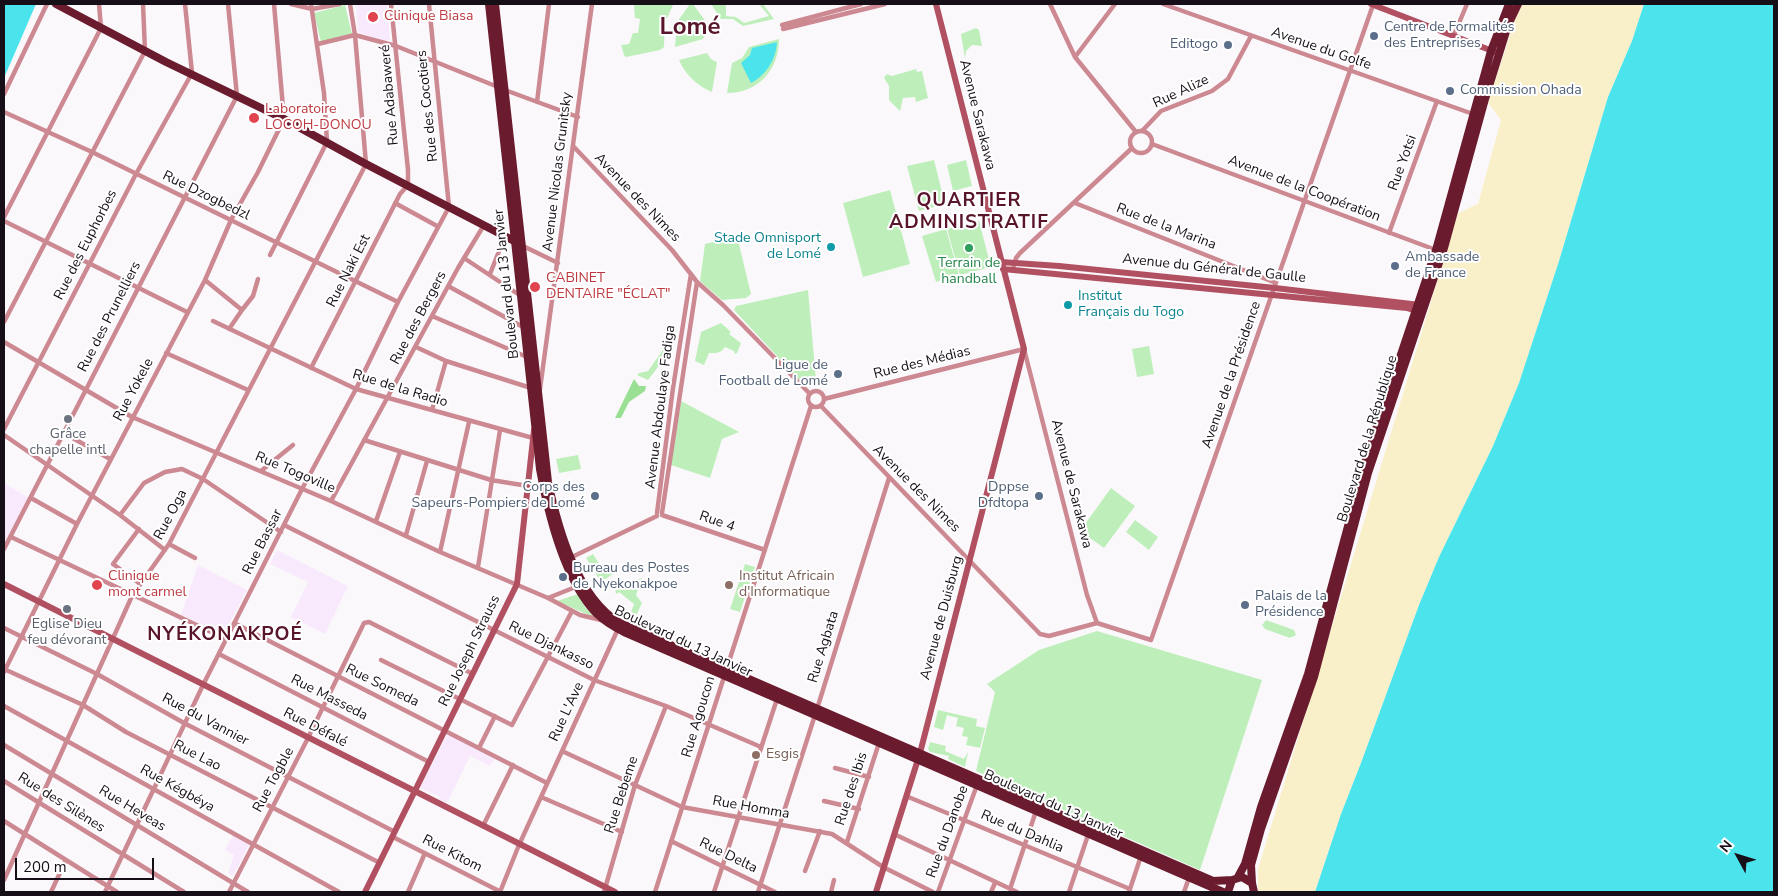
<!DOCTYPE html>
<html>
<head>
<meta charset="utf-8">
<style>
  body { margin:0 }
  #map { position:relative; width:1778px; height:896px; overflow:hidden; background:#fbf8fc; font-family:"Nunito Sans",sans-serif }
  canvas { display:block }
  .frame { position:absolute; inset:0; border:5px solid #160f17; pointer-events:none }
  .north { position:absolute; left:1713px; top:831px; width:50px; height:50px; -webkit-text-stroke:4px #fff; paint-order:stroke; rotate:309deg; font-size:14px; font-weight:700; line-height:20px; text-align:center; color:#160f17 }
  .north::after { content:''; display:block; margin:auto; width:18px; height:22px; background:#160f17; clip-path:polygon(50% 0,100% 100%,50% 72%,0 100%) }
  .scale { position:absolute; left:15px; top:858px; width:139px; height:22px; box-sizing:border-box; border:2px solid #160f17; border-top:0; padding-left:6px; font-size:15px; line-height:18px; white-space:nowrap; color:#160f17; -webkit-text-stroke:4px #fff; paint-order:stroke }
</style>
</head>
<body>
<div id="map">
<canvas width="1778" height="896"></canvas>
<div class="frame"></div>
<div class="north">N</div>
<div class="scale">200 m</div>
</div>
<script>
const c = document.querySelector('canvas').getContext('2d');
c.lineJoin = 'round';
function fill(path, color) { c.fillStyle = color; c.fill(path, 'evenodd'); }
function trace(path, color, width, dash) { c.strokeStyle = color; c.lineWidth = width; c.lineCap = dash ? 'butt' : 'round'; c.setLineDash(dash || []); c.stroke(path); }
function drawText(font, color, halo, rows, align = 'center') {
  c.font = font + ' "Nunito Sans",sans-serif'; c.lineWidth = 4; c.setLineDash([]); c.textBaseline = 'middle'; c.strokeStyle = halo; c.fillStyle = color; for (const [text, x, y, turn = 0] of rows) {
    c.save(); c.translate(x, y); c.rotate((+turn || 0) * Math.PI / 180); c.textAlign = isNaN(turn) ? turn : align; if (halo) c.strokeText(text, 0, 0); c.fillText(text, 0, 0); c.restore();
  }
}
fill(new Path2D(`
  M356 4H387L390 40 384 41 358 32Z
  M4 483 29 498 4 545Z
  M277 550 348 586 325 634 291 617 308 582 270 564Z
  M198 565 247 590 224 634 181 615Z
  M448 733 495 759 490 766 470 756 447 803 439 799 440 797 420 788Z
  M233 835 249 845 233 876 228 873 234 855 225 850Z`), '#f8eafc');
fill(new Path2D(`
  M627 4 673 5 665 23 664 47 660 50 626 57 624 55 621 45 629 44 633 33H638L640 19 635 18 634 5Z
  M690 4H693L709 26 703 39 675 47 677 22Z
  M711 4H726V16L736 17 744 23 769 16 759 4H763L774 19 743 26 733 19H721Z
  M345 5 352 34 321 42 314 13Z
  M976 28 979 30 982 46 972 45 966 51 965 59 961 34Z
  M779 39C779 70 758 93 727 93L732 63 742 58 749 47Z
  M707 53 711 59 717 62 712 92C697 86 685 74 679 60Z
  M916 69 917 72 922 71 928 98 916 102 915 97 903 98 900 111 889 100V86L884 78 887 74 892 76Z
  M934 160 945 204 919 211 907 166Z
  M966 160 972 186 953 191 947 165Z
  M890 190 910 264 863 277 843 203Z
  M979 221 991 267 960 275 947 229Z
  M946 229 959 275 936 282 922 236Z
  M737 236 751 294 746 298 722 300 700 281 705 244Z
  M808 290 816 380 806 387 734 310 736 306Z
  M721 323 731 332 729 334 741 343 737 353 735 354 734 351 725 347C720 354 717 353 709 353L704 365 695 361 701 332Z
  M1149 346 1154 374 1137 377 1132 349Z
  M665 347 671 350 648 380 637 375 639 373 648 371Z
  M681 401 739 432 722 439 710 478 671 465Z
  M578 455 581 469 559 473 556 459Z
  M1111 488 1135 506 1104 548 1080 531Z
  M1135 520 1158 537 1149 550 1126 532Z
  M593 554 604 572 610 568 614 573 601 582 586 558Z
  M745 564 755 567 740 612 730 609Z
  M642 578 636 595 642 603 637 614 631 612 634 604 619 592 617 594 615 592 623 580 630 582Z
  M578 594 585 607 595 618 557 601Z
  M1266 620 1294 630 1296 635 1290 638 1265 629 1262 625Z
  M1097 631 1262 680 1200 870 976 771 995 692 987 684 1039 650Z
  M938 710 977 719 976 726 985 728 980 748 966 745 968 737 962 736 964 728 956 726 958 718 947 715 943 730 934 727Z
  M930 742 946 746 945 751 964 759 968 752 965 767 948 759 949 756 930 752 928 749Z`), '#beefba');
fill(new Path2D(`
  M634 379 639 386H646L645 391 629 402 621 418H615Z`), '#9ae094');
fill(new Path2D(`
  M1523 4H1644L1632 41 1608 97 1559 261 1519 383 1493 446 1439 557 1419 605 1361 763 1341 814 1315 892H1258V869L1458 213 1478 204 1501 120 1488 103 1515 19Z`), '#f9f0ca');
fill(new Path2D(`
  M4 4H36L4 78Z
  M1644 4H1774V892H1315L1341 814 1361 763 1419 605 1439 557 1493 446 1519 383 1559 261 1608 97 1632 41Z
  M777 42C776 60 766 75 751 83L741 63 750 55 752 48Z`), '#4be4ec');
trace(new Path2D(`
  M291 4 312 9 340 4
  M1050 4 1075 57 1136 132
  M1163 4 1473 114
  M782 25 861 4
  M783 29 885 4
  M1454 35 1467 4
  M318 44 355 35 350 4
  M1075 57 1115 4
  M505 90 578 117
  M4 94 47 4
  M537 102 549 4
  M4 112 92 152 398 302
  M1130 142a11 11 0 1 1 22 0a11 11 0 1 1-22 0Z
  M1142 131 1161 111 1212 91 1228 79 1251 36
  M1152 144 1436 250
  M574 147 672 250 697 282 723 305 810 394
  M395 203 437 226
  M1075 203 1276 283
  M4 217 101 28 99 4
  M4 221 187 312
  M1389 233 1437 101
  M521 245 558 263
  M270 255 327 142 324 93 311 4
  M464 258 521 296
  M1013 269 1016 258 1020 253 1132 148
  M490 274 505 236
  M205 280 242 310 229 329
  M448 286 523 327
  M242 310 253 296 258 279
  M432 316 527 357
  M213 321 356 389 533 438
  M4 322 145 51 143 4
  M4 342 132 417 331 501 440 552 548 598 578 586
  M416 347 446 361 531 388
  M166 353 248 390
  M311 368 400 194 408 185V170L391 4
  M540 389 592 4
  M808 399a8 8 0 1 1 16 0a8 8 0 1 1-16 0Z
  M824 399 1024 349 1087 595 1097 623
  M821 406 1040 634 1049 636 1097 623 1151 640 1373 5
  M432 410 446 361
  M4 429 136 174 192 73 185 4
  M62 432 110 459
  M4 435 120 515 165 550
  M364 440 491 480 528 486
  M261 471 293 445
  M31 498 77 524
  M331 501 458 268 484 225
  M657 513 673 388 691 274
  M662 513 697 282
  M120 515 144 483 165 472 182 469 203 479 281 532
  M662 515 765 550
  M376 521 400 452
  M284 525 594 680 666 706 761 747
  M139 529 113 564 139 583
  M406 535 427 461
  M11 537 226 639
  M169 544 195 558
  M4 549 237 96 228 4
  M440 552 469 422
  M572 557 657 516
  M478 567 500 430
  M548 598 580 615 601 620
  M234 623 547 783
  M4 628 97 674 184 723 395 832
  M219 654 429 762
  M381 660 512 725 572 611
  M4 669 83 705 126 732 380 863
  M4 672 77 524 205 280 231 220 258 172 284 119 274 4
  M4 706 339 892
  M817 709 889 478
  M4 745 248 892
  M479 748 495 716
  M562 751 682 807 832 834 883 867 933 892
  M835 768 869 777
  M4 781 184 892
  M906 796 1130 889
  M541 797 622 832
  M824 801 859 809
  M4 821 117 892
  M483 826 513 765
  M894 834 1017 892
  M393 837 501 892
  M671 841 775 892
  M847 842 879 743
  M805 871 820 831
  M4 880 132 596 169 544 366 164 355 35 396 46 498 87
  M1010 889 1036 811
  M51 892 66 860
  M105 892 203 685 302 489 356 389 398 302 449 207 429 4
  M229 892 308 738 364 623 369 622 473 674
  M408 892 425 853
  M500 892 519 845 618 629
  M604 892 635 785 666 706
  M655 892 811 406
  M714 892 777 699
  M758 892 815 715
  M831 892 834 880
  M938 892 977 785
  M991 892 995 883
  M1069 892 1089 832
  M1129 892 1141 856
  M1184 892 1190 875`), '#cd8992', 4.5);
trace(new Path2D(`
  M1371 4 1495 52
  M1001 262 1059 266 1275 288 1420 305
  M1003 269 1407 308 1419 312
  M4 584 615 892
  M365 892 517 584 534 430
  M876 892 920 753 1024 349 936 4`), '#b05061', 6);
trace(new Path2D(`
  M56 4 166 62 284 119 364 163 518 243
  M489 4 540 469C548 513 564 579 596 613 604 621 614 627 624 632L1223 892
  M495 4 548 482C558 528 577 598 620 623L1213 881 1232 880
  M1238 877 1245 864 1261 807 1308 674 1367 456 1436 250 1491 51 1509 4
  M1252 883 1251 865 1261 829 1314 677 1368 473 1444 248 1485 99 1508 25 1518 4
  M1228 892 1232 880 1242 877 1252 883 1254 892`), '#6a1b2d', 8);
for (const [x, y, r, color] of [
  [373,17,6,"#e0444e"],
  [1374,36,5,"#5c6f8a"],
  [1228,45,5,"#5c6f8a"],
  [1450,91,5,"#5c6f8a"],
  [254,118,6,"#e0444e"],
  [831,247,5,"#0f9aa8"],
  [969,248,5,"#2e9e5b"],
  [1395,266,5,"#5c6f8a"],
  [535,287,6,"#e0444e"],
  [1068,305,5,"#0f9aa8"],
  [838,374,5,"#5c6f8a"],
  [68,419,5,"#6b7280"],
  [595,496,5,"#5c6f8a"],
  [1039,496,5,"#5c6f8a"],
  [563,577,5,"#5c6f8a"],
  [97,585,6,"#e0444e"],
  [729,585,5,"#8d6e63"],
  [1245,605,5,"#5c6f8a"],
  [67,609,5,"#6b7280"],
  [756,755,5,"#8d6e63"]
]) { const dot = new Path2D(); dot.arc(x, y, r, 0, 2 * Math.PI); c.fillStyle = color; c.fill(dot); trace(dot, '#fff', 2); }
drawText('14px', '#be3a42', '#fff', [
  ["Clinique Biasa",384,17],
  ["Laboratoire",265,110],
  ["LOCOH-DONOU",265,126],
  ["CABINET",546,279],
  ["DENTAIRE \"ÉCLAT\"",546,295],
  ["Clinique",108,577],
  ["mont carmel",108,593]
], 'left');
drawText('14px', '#4e5e75', '#fff', [
  ["Centre de Formalités",1384,28],
  ["des Entreprises",1384,44],
  ["Editogo",1218,45,"right"],
  ["Commission Ohada",1460,91],
  ["Ambassade",1405,258],
  ["de France",1405,274],
  ["Ligue de",828,366,"right"],
  ["Football de Lomé",828,382,"right"],
  ["Corps des",585,488,"right"],
  ["Sapeurs-Pompiers de Lomé",585,504,"right"],
  ["Dppse",1029,488,"right"],
  ["Dfdtopa",1029,504,"right"],
  ["Bureau des Postes",573,569],
  ["de Nyekonakpoe",573,585],
  ["Palais de la",1255,597],
  ["Présidence",1255,613]
], 'left');
drawText('14px', '#160f17', '#fff', [
  ["Avenue du Golfe",1321,49,19],
  ["Rue Alize",1181,92,-25],
  ["Rue Adabaweré",390,95,-95],
  ["Rue des Cocotiers",428,106,-96],
  ["Avenue Sarakawa",977,115,76],
  ["Rue Yotsi",1403,163,-70],
  ["Avenue Nicolas Grunitsky",558,172,-83],
  ["Avenue de la Coopération",1304,189,21],
  ["Rue Dzogbedzl",206,196,26],
  ["Avenue des Nimes",637,198,46],
  ["Rue de la Marina",1166,227,21],
  ["Rue des Euphorbes",86,245,-63],
  ["Avenue du Général de Gaulle",1214,269,6],
  ["Rue Naki Est",349,271,-63],
  ["Boulevard du 13 Janvier",507,284,-96],
  ["Rue des Prunelliers",110,317,-63],
  ["Rue des Bergers",419,318,-62],
  ["Rue des Médias",922,363,-14],
  ["Avenue de la Présidence",1232,375,-71],
  ["Rue de la Radio",400,389,17],
  ["Rue Yokele",134,390,-62],
  ["Avenue Abdoulaye Fadiga",661,407,-83],
  ["Boulevard de la République",1368,439,-73],
  ["Rue Togoville",295,473,23],
  ["Avenue de Sarakawa",1071,484,76],
  ["Avenue des Nimes",916,489,45],
  ["Rue Oga",171,515,-62],
  ["Rue 4",717,522,19],
  ["Rue Bassar",263,542,-63],
  ["Avenue de Duisburg",942,618,-75],
  ["Boulevard du 13 Janvier",683,642,25],
  ["Rue Djankasso",551,646,26],
  ["Rue Agbata",824,647,-73],
  ["Rue Joseph Strauss",470,651,-64],
  ["Rue Someda",382,686,26],
  ["Rue Masseda",329,698,27],
  ["Rue L'Ave",567,712,-65],
  ["Rue Agoucon",699,717,-73],
  ["Rue du Vannier",205,720,28],
  ["Rue Défalé",315,728,27],
  ["Rue Lao",197,756,27],
  ["Rue Togble",274,780,-62],
  ["Rue Kégbéya",177,789,29],
  ["Rue des Ibis",852,789,-72],
  ["Rue Bebeme",622,795,-72],
  ["Rue des Silènes",61,803,32],
  ["Boulevard du 13 Janvier",1053,805,24],
  ["Rue Homma",751,808,10],
  ["Rue Heveas",132,809,31],
  ["Rue du Danobe",948,832,-70],
  ["Rue du Dahlia",1022,832,23],
  ["Rue Kitom",452,854,27],
  ["Rue Delta",728,856,26]
]);
drawText('14px', '#0d838f', '#fff', [
  ["Stade Omnisport",821,239],
  ["de Lomé",821,255],
  ["Institut",1078,297,"left"],
  ["Français du Togo",1078,313,"left"]
], 'right');
drawText('14px', '#27864d', '#fff', [
  ["Terrain de",969,264],
  ["handball",969,280]
]);
drawText('14px', '#5b616d', '#fff', [
  ["Grâce",68,435],
  ["chapelle intl",68,451],
  ["Eglise Dieu",67,625],
  ["feu dévorant",67,641]
]);
drawText('14px', '#785e54', '#fff', [
  ["Institut Africain",739,577],
  ["d'Informatique",739,593],
  ["Esgis",766,755]
], 'left');
c.letterSpacing = '1px';
drawText('bold 19px', '#591529', '#fff', [
  ["QUARTIER",969,201],
  ["ADMINISTRATIF",969,223],
  ["NYÉKONAKPOÉ",225,635]
]);
c.letterSpacing = '0px';
drawText('bold 24px', '#591529', '#fff', [
  ["Lomé",690,28]
]);
</script>
</body>
</html>
